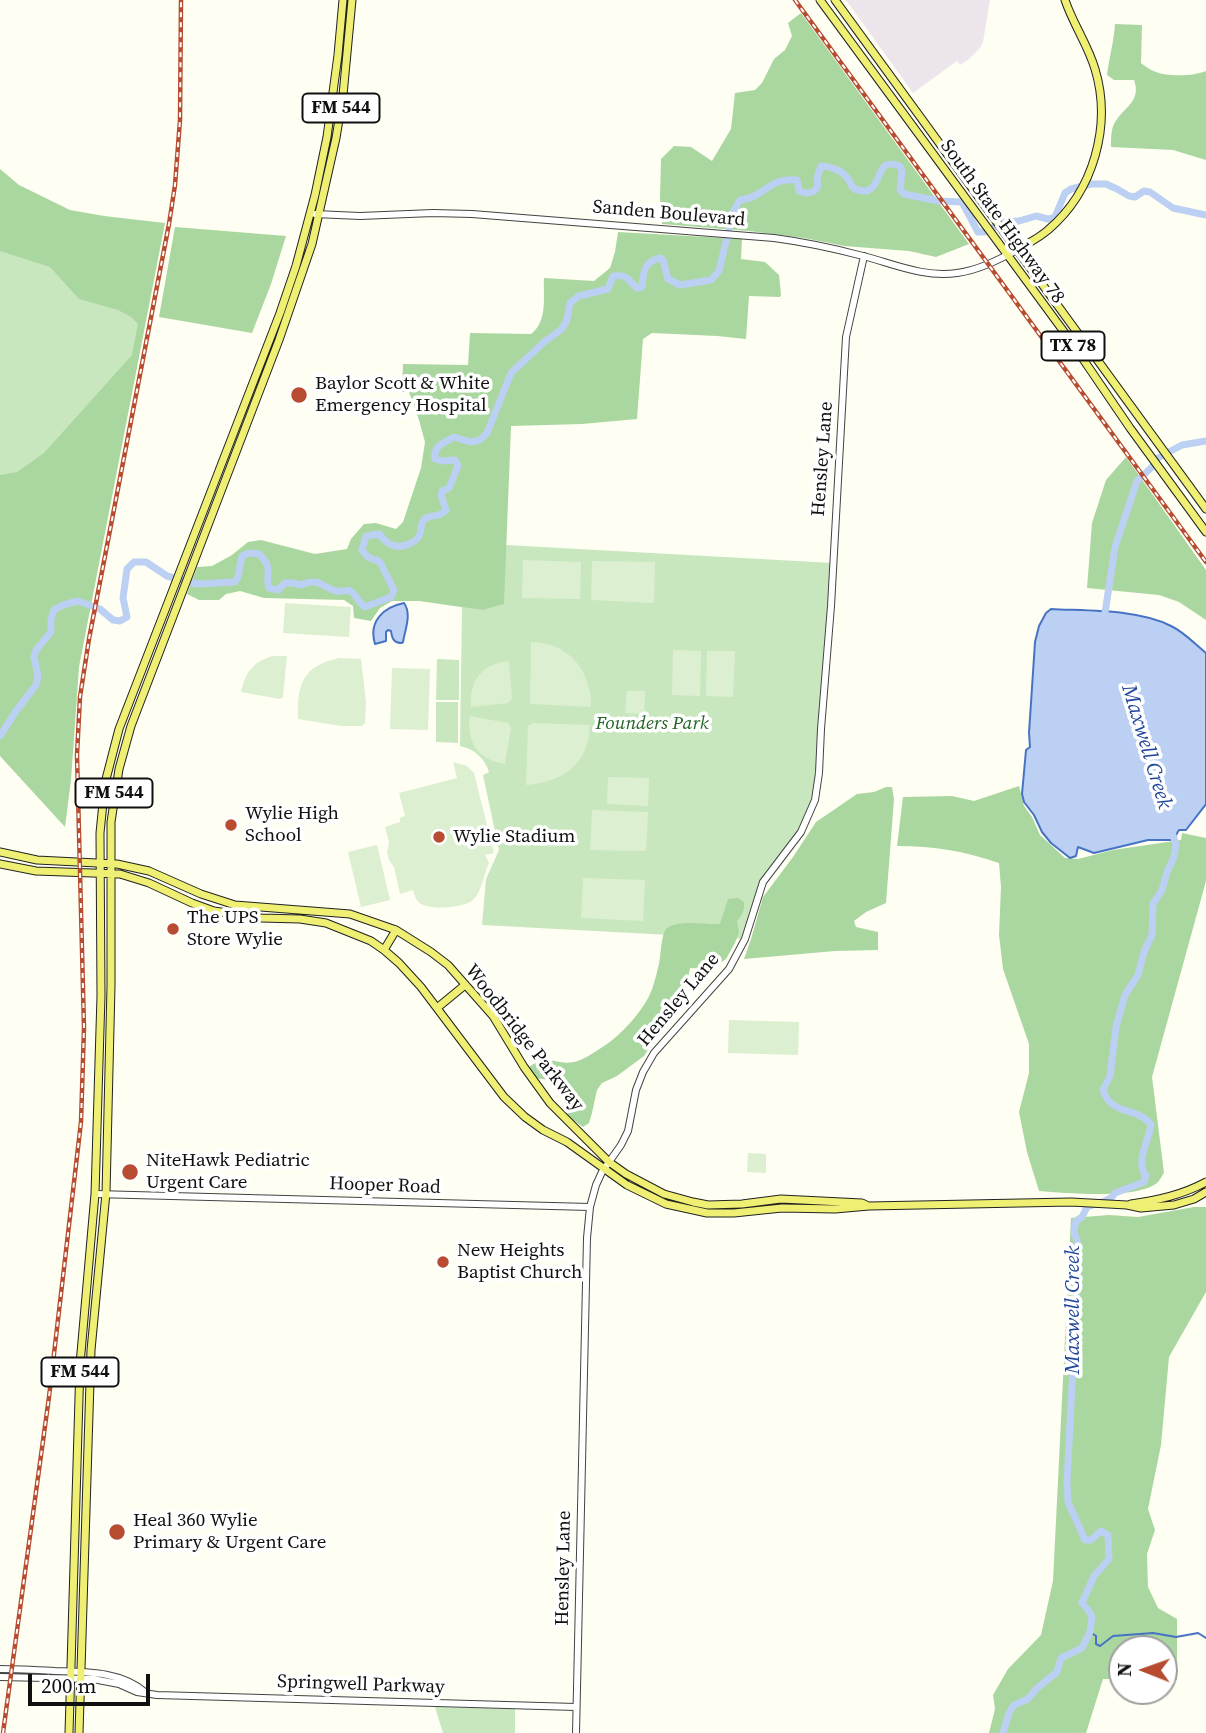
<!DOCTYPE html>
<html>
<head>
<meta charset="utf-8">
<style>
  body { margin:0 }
  #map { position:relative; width:1206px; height:1733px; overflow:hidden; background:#fefef3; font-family:"Source Serif 4",serif }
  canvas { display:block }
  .north { position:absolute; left:1108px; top:1635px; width:70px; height:70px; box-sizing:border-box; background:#fff; border:2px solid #9f9f9f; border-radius:50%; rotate:271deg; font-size:19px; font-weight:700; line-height:28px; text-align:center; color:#101010 }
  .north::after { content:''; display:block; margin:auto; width:24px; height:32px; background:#b74c31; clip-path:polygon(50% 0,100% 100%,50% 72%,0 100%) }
  .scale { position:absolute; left:28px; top:1674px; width:122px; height:32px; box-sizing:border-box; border:4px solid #101010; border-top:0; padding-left:9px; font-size:21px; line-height:24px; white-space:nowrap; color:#101010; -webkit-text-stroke:5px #fff; paint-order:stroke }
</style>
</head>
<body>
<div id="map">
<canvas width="1206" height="1733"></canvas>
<div class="north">N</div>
<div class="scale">200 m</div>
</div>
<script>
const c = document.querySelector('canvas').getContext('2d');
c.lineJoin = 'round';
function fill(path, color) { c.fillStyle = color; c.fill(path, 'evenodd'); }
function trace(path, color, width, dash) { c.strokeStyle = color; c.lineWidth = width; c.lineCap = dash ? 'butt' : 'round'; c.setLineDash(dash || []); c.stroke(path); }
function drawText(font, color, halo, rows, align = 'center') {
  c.font = font + ' "Source Serif 4",serif'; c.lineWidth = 7; c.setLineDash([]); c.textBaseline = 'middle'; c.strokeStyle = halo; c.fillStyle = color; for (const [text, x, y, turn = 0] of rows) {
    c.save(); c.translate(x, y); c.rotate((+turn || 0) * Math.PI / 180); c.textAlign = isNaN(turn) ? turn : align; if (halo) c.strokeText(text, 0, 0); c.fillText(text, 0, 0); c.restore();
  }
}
fill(new Path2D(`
  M846 0H990L983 42 980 48 968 60 960 65 957 61 913 93Z`), '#ede5ec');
fill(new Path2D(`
  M0 217 150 279 102 512 0 476Z
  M506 545 833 563 815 800 793 842 766 878 745 939 482 925 486 879 499 850 483 775 489 772C485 758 474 749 460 746L462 607 482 610Z
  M437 659 459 660V700H436Z
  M436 702H458V743L436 742Z
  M435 1707 515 1709V1733H443Z`), '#c9e7be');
fill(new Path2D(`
  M801 13 969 244 936 257 909 251 844 246 804 238 749 231 662 224 660 198 661 159 674 146 691 147 712 161 731 129 735 93 755 90 762 83 774 59 785 50 792 36 788 23Z
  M1115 24 1142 25 1141 63C1145 66 1150 70 1156 72 1168 77 1195 76 1206 71V160L1173 150 1111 147C1111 139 1111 130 1114 124 1123 107 1142 102 1134 80H1114L1107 75C1109 58 1114 41 1115 24Z
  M0 169 19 185 70 210 104 216 165 223 79 667 71 780 65 827 0 756V475L17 472 44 453 132 355 138 324 131 317 118 310 79 299 50 267 0 251Z
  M175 227 286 236 271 284 252 333 159 317Z
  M618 232 742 239 741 259 765 262 779 275 781 295 780 297 749 296 746 339 717 336 652 333 643 339 637 419 582 424 511 426 504 604 482 610 419 601H392L380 608 371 621 354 618 353 606 344 600 264 598 240 591 226 594 219 600H199L187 594 197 567 212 566 232 555 248 542 261 540 315 554 347 549 351 539 364 524 376 523 396 529 403 522 421 468 425 442 419 420 409 392H402L403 364 468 365 470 333 531 334C548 321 543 298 544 278L594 281 610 268 615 252Z
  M1126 457 1206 570V620L1179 602 1159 595 1087 588 1092 523 1106 480Z
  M1019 786 1024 806 1032 817 1040 835 1065 858 1078 859 1113 850 1181 840 1182 833 1206 838V881L1152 1077 1164 1173C1161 1177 1159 1183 1154 1185 1130 1199 1068 1193 1039 1191L1027 1152 1019 1112 1029 1073V1044L1003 969 999 935 1001 887 999 863C963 851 935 846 897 846L903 797 952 796 974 801Z
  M886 787H892L894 799 886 903 866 912 854 921 856 927 878 932V950L835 951 744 959 751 939 763 897 793 857 816 822 857 794 874 792Z
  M738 898 744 902C745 910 742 915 737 921L739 932 735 943 726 959 712 969 690 968 685 992 644 1056 617 1076 602 1083 597 1090 592 1113 589 1123 583 1127 568 1116 564 1099V1086L555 1081 536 1078 528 1068C549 1052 554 1066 574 1062 584 1060 598 1050 607 1044 622 1033 637 1017 647 1000 653 990 656 976 659 964 661 956 661 933 667 928 680 919 706 925 720 924L728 899Z
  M1194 1207H1206V1292L1169 1357 1161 1445 1148 1509 1155 1530 1147 1554 1148 1587 1158 1608 1177 1619V1680H1164V1649H1122V1679H1103L1086 1733H989L995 1709 993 1695 1008 1669 1041 1635 1053 1581 1071 1218 1109 1215 1138 1217Z`), '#aad79f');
fill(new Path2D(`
  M523 560 581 562 580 599 522 598Z
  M592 561 655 562 654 603 591 600Z
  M285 603 351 607 349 637 283 633Z
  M531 642C568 642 592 671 591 707L533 704 530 703Z
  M673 650 701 651 700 696 672 695Z
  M707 651H735L733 697 706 696Z
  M274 656H287L283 697 280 699 241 692C245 673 254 660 274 656Z
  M339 658 361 659 366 702 365 723 362 726H341L298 719C297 685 302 666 339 658Z
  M509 661 512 699 508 703 471 707C469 680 482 664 509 661Z
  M392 668 430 669 428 730 390 729Z
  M627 691H645L644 714 625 713Z
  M470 716 508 723 511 728 505 764C479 760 466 743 470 716Z
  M533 723 590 725C589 764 563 782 526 785L528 726Z
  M453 762 467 766 474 773 494 853 485 855 489 863C483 876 483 888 474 899 466 908 432 910 421 904 416 901 415 896 413 890L400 894 394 867 389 860 387 853 389 842 385 827 400 822V818L405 816 399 793 457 778Z
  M608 777 649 778 648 806 607 804Z
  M592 810 648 812 646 851 590 850Z
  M377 845 390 900 361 907 348 852Z
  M583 878 645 880 643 921 581 918Z
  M729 1020 799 1022 798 1055 728 1053Z
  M748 1153 766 1154V1173L747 1172Z`), '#dcefd0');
const water = new Path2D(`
  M404 603C412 614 405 630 403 642L402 643C394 643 392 639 391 631L388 630 386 632V641L375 644C368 621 384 607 404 603Z
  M1051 609C1086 611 1140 609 1171 626 1184 632 1195 644 1206 653V804L1186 830H1179L1176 835 1175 841 1171 840H1148L1094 853 1078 847 1076 856 1070 858 1051 843 1042 832 1034 815 1024 802 1022 794 1026 750 1030 747 1029 733 1035 642 1039 626 1046 613Z`);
fill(water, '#bbd0f2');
trace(water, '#4773c4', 2);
trace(new Path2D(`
  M1090 1632 1096 1636V1644L1100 1646 1113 1636 1153 1633 1176 1637 1198 1633 1206 1638`), '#4773c4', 2);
trace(new Path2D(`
  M1107 620 1105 613 1115 547 1137 481 1152 467 1158 458 1182 445 1206 441
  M0 736 16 711 36 685 38 676 34 657 36 650 51 632V619L54 610 63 605 78 601 100 609 113 620 120 621 127 617 123 598 127 569 134 562H146L167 576 197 584 235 582 238 577 242 556 249 553 259 554C275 570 264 572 269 588L278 590 285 583H293L301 585C325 574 325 597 349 590 358 595 356 601 365 607L391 597 394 590 380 562 368 557 362 550 366 536 379 534C383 538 386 543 392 545 401 549 417 543 420 534 422 528 420 522 426 518 434 514 439 518 446 510L441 495 442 491 449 488 458 466 455 460 442 461 435 459C433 446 443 443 454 437L470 442 480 440 487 433 511 373 544 342 562 329 567 320 570 303 579 296 608 289 613 276C629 274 627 280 637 288L642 287C643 273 644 261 660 258L663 260 668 279 680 285 711 280 719 271 733 212 740 200C744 199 748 199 752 197 770 189 773 178 797 180L799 191C806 194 814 194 818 186L817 178 821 166C831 166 843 171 848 179 852 184 849 185 855 189 857 190 864 191 867 191 885 182 874 157 900 166L902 171 900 190 904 194 939 201 962 202 978 232H984L1004 222 1019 221 1036 216 1048 219 1055 217 1065 193 1071 189 1091 184H1106L1117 189 1129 196 1135 197 1144 191 1150 192 1173 208 1206 215
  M1003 1733 1009 1713 1014 1705 1028 1699 1036 1689 1057 1672 1061 1658 1082 1648 1090 1632 1092 1617 1089 1611 1082 1603 1094 1576 1109 1559 1108 1535 1101 1531 1091 1540H1085L1068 1502 1067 1482 1077 1289 1078 1245 1074 1231 1076 1221 1082 1217 1087 1207 1105 1201 1111 1198 1115 1193 1144 1182 1146 1176C1135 1162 1149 1140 1151 1125 1139 1107 1111 1116 1103 1090L1110 1076 1116 1027 1125 995 1138 975 1144 952 1152 935 1153 904 1162 890 1167 872 1174 857 1176 845 1172 832`), '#bbd0f2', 7);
const minor = new Path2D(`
  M315 214 360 216 433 213 472 214 774 238C804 242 833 248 863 256 894 264 925 278 957 273 979 270 998 260 1017 250
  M95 1194 590 1207
  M0 1669C18 1669 37 1670 55 1671 86 1672 120 1671 145 1692
  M0 1677 93 1679 119 1684 137 1692 157 1695 576 1707
  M576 1733 587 1238 590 1207 596 1185 602 1172 621 1145 628 1131 636 1090 643 1072 654 1053 729 969 745 939 763 882 801 832 815 800 819 773 821 729 831 606 846 337 864 256`);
const major = new Path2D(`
  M820 0 1070 340 1130 428 1206 532
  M835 0 1206 509
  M1017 250C1028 243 1039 238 1048 230 1094 191 1112 125 1095 69 1088 45 1073 24 1065 0
  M0 852 37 860 117 864 149 871 201 894 235 905 350 914 396 930 431 952 448 965 493 1016 524 1067 550 1103 609 1162 626 1174 664 1194 693 1202 708 1205 742 1204 781 1199 862 1203 868 1206
  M0 864 36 871 120 874 149 883 192 903 214 911 261 918 300 919 326 923 371 941 384 950 399 963 421 987 504 1097 525 1117 543 1130 567 1142 627 1185 666 1204 707 1213H734L782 1208 835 1209 869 1206 1071 1202 1127 1205 1141 1208 1174 1205 1194 1199 1206 1192
  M384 950 396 930
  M437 1008 465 985
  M1131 1204C1158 1200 1182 1195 1206 1182
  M69 1733 80 1364 95 1194 101 996 100 833 105 783 119 729 280 313 296 266 315 195 327 137 338 55 343 0
  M79 1733 91 1350 106 1193 111 986V822L119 769 131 726 279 340 312 244 336 138 343 95 352 0`);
trace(minor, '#434343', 8);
trace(major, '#212121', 9);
trace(minor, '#fff', 6);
trace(major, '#eeef73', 7);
const rail = new Path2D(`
  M795 0 1206 562
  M3 1733 49 1397 81 1122 84 1028 77 755 80 697 89 639 169 224 175 185 180 120 181 0`);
trace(rail, '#b74c31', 4.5);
trace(rail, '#fff', 2, [5]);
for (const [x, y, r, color] of [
  [299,395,9,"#b74c31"],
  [231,825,7,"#b74c31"],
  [439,837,7,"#b74c31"],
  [173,929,7,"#b74c31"],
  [130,1172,9,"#b74c31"],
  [443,1262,7,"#b74c31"],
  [117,1532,9,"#b74c31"]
]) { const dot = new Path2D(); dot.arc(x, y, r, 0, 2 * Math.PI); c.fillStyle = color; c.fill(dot); trace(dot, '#fff', 2.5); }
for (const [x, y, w] of [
  [341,108,77],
  [1073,346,63],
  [114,793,77],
  [80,1372,77]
]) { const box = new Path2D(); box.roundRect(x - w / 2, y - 14.5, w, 29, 5); c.fillStyle = '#fff'; c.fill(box); trace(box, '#101010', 2); }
drawText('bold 18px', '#101010', null, [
  ["FM 544",341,108],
  ["TX 78",1073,346],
  ["FM 544",114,793],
  ["FM 544",80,1372]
]);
drawText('19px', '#101010', '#fff', [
  ["Sanden Boulevard",669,214,5],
  ["South State Highway 78",1002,222,54],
  ["Hensley Lane",823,459,-86],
  ["Hensley Lane",679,1000,-50],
  ["Woodbridge Parkway",524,1038,52],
  ["Hooper Road",385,1186,2],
  ["Hensley Lane",564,1568,-89],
  ["Springwell Parkway",361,1685,2]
]);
drawText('19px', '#101010', '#fff', [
  ["Baylor Scott & White",315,384],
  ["Emergency Hospital",315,406],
  ["Wylie High",245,814],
  ["School",245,836],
  ["Wylie Stadium",453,837],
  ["The UPS",187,918],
  ["Store Wylie",187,940],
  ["NiteHawk Pediatric",146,1161],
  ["Urgent Care",146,1183],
  ["New Heights",457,1251],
  ["Baptist Church",457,1273],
  ["Heal 360 Wylie",133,1521],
  ["Primary & Urgent Care",133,1543]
], 'left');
drawText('italic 19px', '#246426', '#fff', [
  ["Founders Park",652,724]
]);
drawText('italic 21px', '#21479a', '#fff', [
  ["Maxwell Creek",1146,747,73],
  ["Maxwell Creek",1074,1310,-90]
]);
</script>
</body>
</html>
